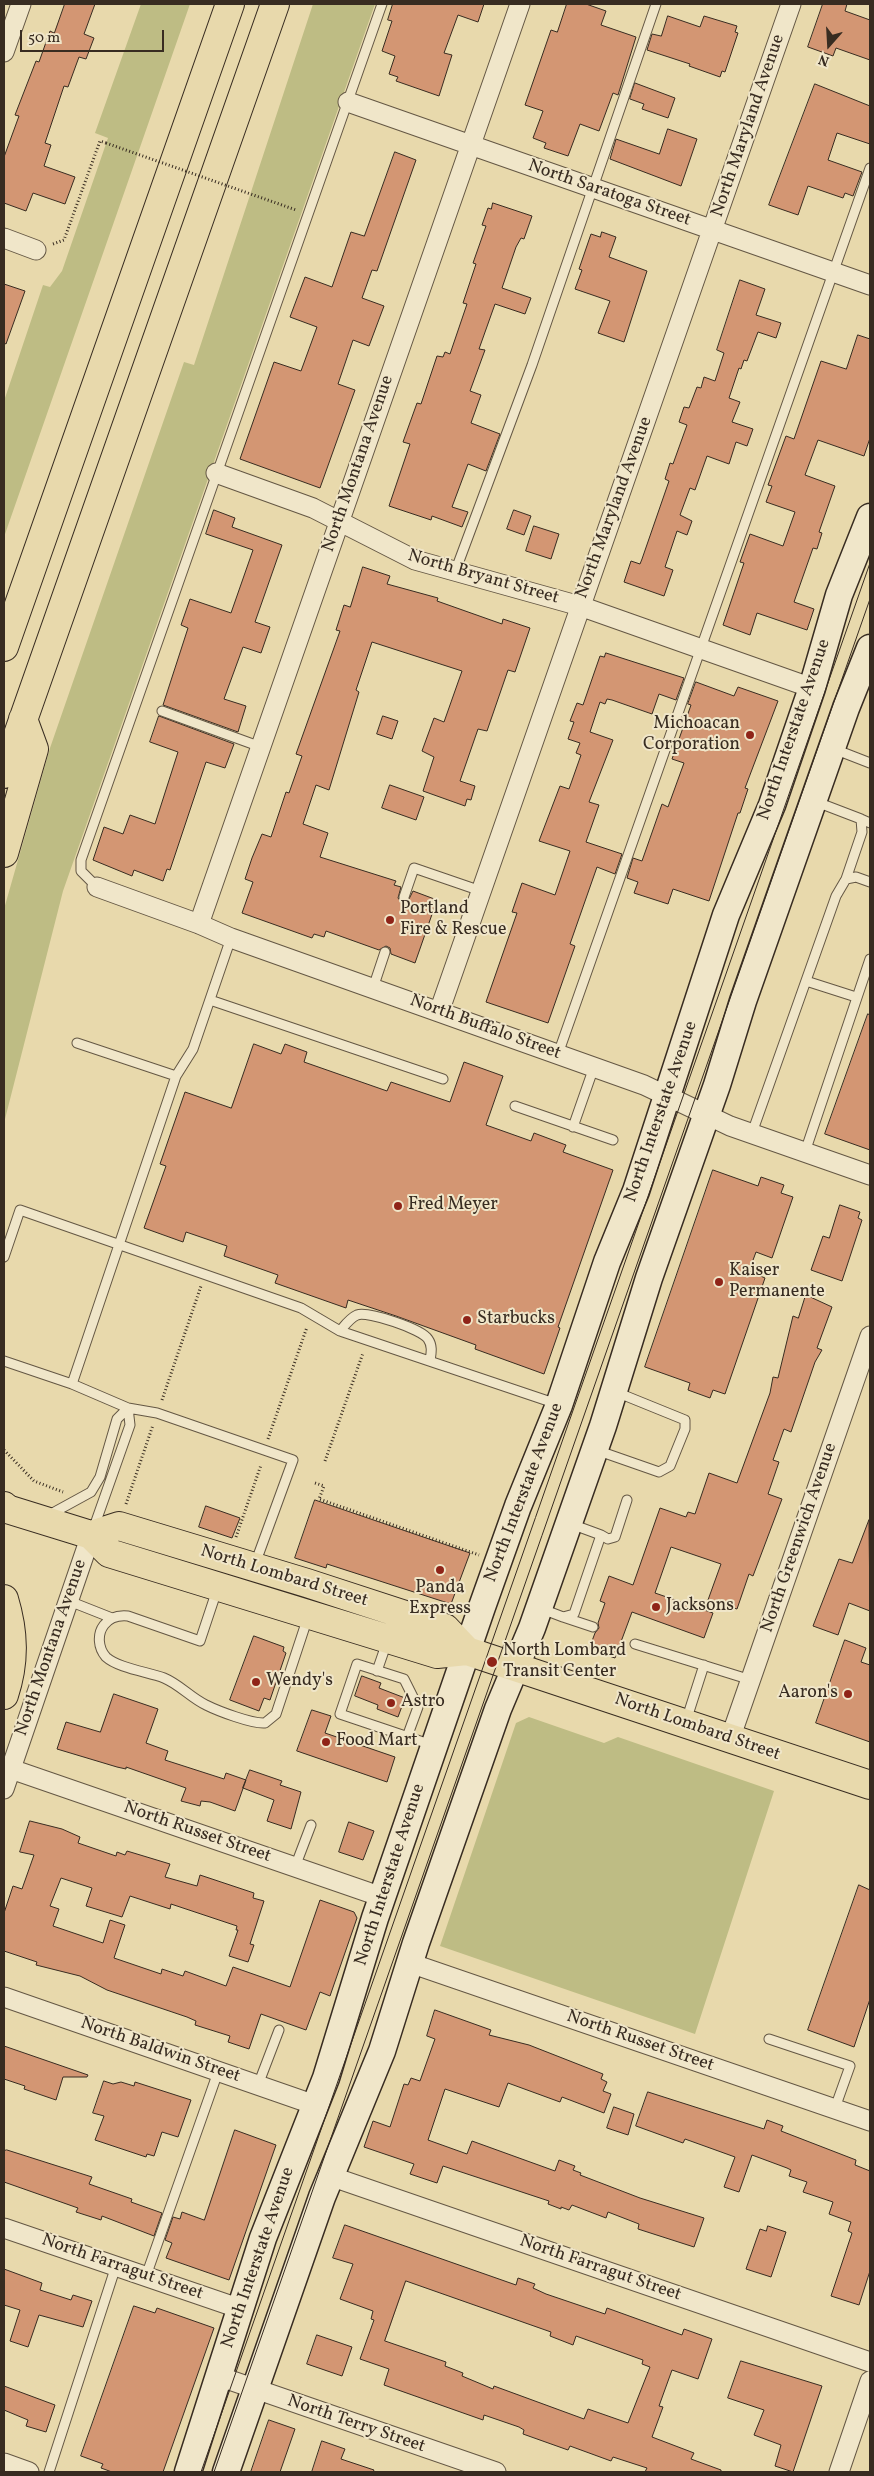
<!DOCTYPE html>
<html>
<head>
<meta charset="utf-8">
<style>
  body { margin:0 }
  #map { position:relative; width:874px; height:2476px; overflow:hidden; background:#e8d9ac; font-family:Vollkorn,serif }
  canvas { display:block }
  .frame { position:absolute; inset:0; border:5px solid #382c21; pointer-events:none }
  .north { position:absolute; left:804px; top:20px; width:50px; height:50px; -webkit-text-stroke:4px #f0e6c9; paint-order:stroke; rotate:199deg; font-size:14px; font-weight:700; line-height:20px; text-align:center; color:#382c21 }
  .north::after { content:''; display:block; margin:auto; width:18px; height:22px; background:#382c21; clip-path:polygon(50% 0,100% 100%,50% 72%,0 100%) }
  .scale { position:absolute; left:20px; top:30px; width:144px; height:22px; box-sizing:border-box; border:2px solid #382c21; border-top:0; padding-left:6px; font-size:15px; line-height:18px; white-space:nowrap; color:#382c21; -webkit-text-stroke:4px #f0e6c9; paint-order:stroke }
</style>
</head>
<body>
<div id="map">
<canvas width="874" height="2476"></canvas>
<div class="frame"></div>
<div class="north">N</div>
<div class="scale">50 m</div>
</div>
<script>
const c = document.querySelector('canvas').getContext('2d');
c.lineJoin = 'round';
function fill(path, color) { c.fillStyle = color; c.fill(path, 'evenodd'); }
function trace(path, color, width, dash) { c.strokeStyle = color; c.lineWidth = width; c.lineCap = dash ? 'butt' : 'round'; c.setLineDash(dash || []); c.stroke(path); }
function drawText(font, color, halo, rows, align = 'center') {
  c.font = font + ' Vollkorn,serif'; c.lineWidth = 4; c.setLineDash([]); c.textBaseline = 'middle'; c.strokeStyle = halo; c.fillStyle = color; for (const [text, x, y, turn = 0] of rows) {
    c.save(); c.translate(x, y); c.rotate((+turn || 0) * Math.PI / 180); c.textAlign = isNaN(turn) ? turn : align; if (halo) c.strokeText(text, 0, 0); c.fillText(text, 0, 0); c.restore();
  }
}
fill(new Path2D(`
  M141 4H190L4 537V401L43 285 50 287 62 271 108 138 95 133Z
  M313 4H375L63 891 4 1123V909L50 748 184 362 194 365Z
  M529 1717 604 1743 618 1737 774 1791 695 2034 440 1946 516 1723Z`), '#bebc84');
const building = new Path2D(`
  M65 4H95L84 34 94 38 86 59 79 57 68 87 64 86 45 143 51 145 44 166 75 177 65 204 33 193 26 211 4 203V157L19 116 15 115 36 61 39 62 50 31 54 33Z
  M393 4H484L478 22 458 15 444 53 452 55 439 96 396 81 398 77 389 74 395 56 382 51 392 21 388 20Z
  M567 4H586L606 11 601 25 636 37 618 95 613 93 599 131 580 124 568 156 544 148 546 143 533 138 543 111 525 105 551 30 557 32Z
  M823 4H847L845 11 870 20V60L836 48 833 56 808 47Z
  M668 16 700 27 704 16 737 26 735 32 738 33 725 72 722 71 720 77 689 66 690 64 647 50 652 34 661 36Z
  M635 83 675 98 668 118 642 109 644 104 630 99Z
  M815 84 870 106V144L837 133 828 160 862 172 853 196 845 193 843 198 808 186 798 215 769 205Z
  M668 129 697 139 681 186 610 159 616 139 659 154Z
  M395 152 416 160 377 271 372 270 362 298 384 306 369 346 353 340 338 384 355 390 320 488 240 459 274 362 301 371 317 327 290 317 305 277 332 287 351 232 364 236Z
  M493 203 532 216 524 239 521 238 516 247 502 288 531 298 525 314 495 304 479 349 485 350 470 391 481 395 471 423 500 434 486 471 468 464 452 507 468 512 462 527 432 516 431 520 389 506 410 444 403 442 417 403 421 404 437 356 443 357 445 352 450 354 467 304 463 303 476 264 473 263 486 226 482 225 488 208 491 209Z
  M602 232 616 237 609 257 647 271 624 342 598 333 610 301 575 289 582 270 579 269 591 234 600 237Z
  M740 280 765 289 756 315 781 323 776 338 758 332 747 361 744 360 741 369 739 368 729 398 740 402 732 422 753 429 747 446 736 442 729 464 707 456 695 490 690 488 680 515 692 521 687 535 677 531 665 567 673 570 664 596 624 582 631 561 640 564 642 559 669 481 665 479 670 463 673 464 687 425 679 422 684 407 689 408 697 387 701 388 704 377 715 381 724 353 717 350Z
  M4 284 25 291 6 344 4 343Z
  M858 335 870 339V438L864 456 818 440 805 475 835 486 819 532 822 533 817 549 813 548 794 602 814 609 807 630 757 613 750 635 723 625 744 563 740 562 750 534 783 546 795 512 766 502 772 486 768 485 786 436 794 439 821 361 846 369Z
  M214 510 235 518 232 527 282 545 255 622 270 627 261 653 243 647 224 699 246 706 238 732 163 705 188 628 181 625 190 599 231 613 253 550 206 534Z
  M514 510 531 516 524 535 507 529Z
  M534 526 559 534 551 559 526 551Z
  M363 567 390 576 387 584 438 598 437 601 502 624 503 619 530 628 515 672 508 670 487 731 478 729 460 781 475 786 471 800 467 799 465 806 423 791 434 757 422 751 434 718 444 722 462 671 372 642 356 690 359 692 329 790 316 785 303 824 328 833 320 857 396 881 394 885 401 887 398 898 402 903 408 901 413 891 437 900 415 963 391 954 390 948 386 946 379 950 326 931 324 937 314 934 312 938 242 913 253 882 245 879 252 858 262 834 271 837 286 792 289 793 302 756 296 754 340 631 336 630 344 605 350 607Z
  M606 653 684 678 676 700 659 694 652 714 612 700 607 699 605 704 600 702 590 732 613 740 589 802 599 805 586 842 622 854 615 874 597 867 570 944 575 946 548 1023 486 1002 517 913 512 912 522 883 555 895 570 851 539 841 560 786 569 789 581 755 576 753 580 743 568 739 574 722 570 721 577 703 583 705 600 656 604 657Z
  M696 682 734 696 738 687 778 701 745 788 748 789 740 813H738L709 901 673 889 668 904 634 893 638 882 627 878 633 858 642 861 662 804 668 807 684 763 672 759 691 705 688 704Z
  M159 716 234 744 225 768 206 762 170 870 167 869 163 881 134 870 132 876 93 860 104 827 123 834 130 815 155 824 178 752 150 742Z
  M383 716 398 721 392 739 377 734Z
  M390 785 424 797 416 820 382 808Z
  M868 1014 870 1015V1150L825 1134Z
  M254 1044 281 1054 285 1044 307 1052 304 1062 387 1091 391 1082 450 1102 464 1062 503 1076 486 1125 531 1141 534 1133 566 1145 563 1152 613 1170 558 1327 560 1328 544 1374 475 1349 476 1345 396 1316 348 1300 346 1308 275 1283 278 1275 224 1256 227 1246 186 1232 183 1242 144 1228 166 1166 160 1164 185 1092 231 1108Z
  M713 1170 758 1186 761 1177 784 1185 781 1193 793 1197 772 1258 756 1252 749 1271 765 1278 725 1394 713 1390 710 1398 688 1390 690 1383 645 1367Z
  M840 1205 860 1212 858 1218 862 1220 842 1281 811 1270 823 1236 829 1238Z
  M806 1295 832 1307 817 1348 822 1350 815 1362 791 1432 784 1429 773 1460 779 1462 768 1494 782 1499 753 1576 749 1574 737 1609 708 1600 721 1564 671 1547 655 1593 713 1613 704 1638 632 1612 615 1658 589 1649 595 1633 599 1628 598 1623 605 1603 600 1601 609 1576 633 1585 660 1508 686 1517 688 1512 695 1514 709 1473 737 1483 770 1393 773 1377 778 1378 793 1316 798 1318Z
  M315 1500 470 1553 451 1604 327 1564 326 1568 295 1558Z
  M206 1506 240 1518 232 1538 199 1527Z
  M869 1520 870 1611 849 1603 838 1635 813 1626 839 1559 852 1563Z
  M254 1636 284 1647 283 1651 286 1653 270 1700 264 1698 259 1711 230 1700Z
  M845 1640 866 1648 861 1662 870 1665V1742L816 1723Z
  M362 1676 381 1683 379 1688 405 1698 398 1717 377 1709 378 1705 355 1696Z
  M114 1694 158 1709 146 1743 168 1751 165 1760 224 1779 226 1773 246 1780 235 1811 210 1802 201 1801 200 1806 181 1801 186 1788 126 1767V1769L117 1767 57 1749 66 1722 100 1732Z
  M312 1710 331 1716 325 1733 395 1757 387 1782 297 1751Z
  M250 1770 282 1781 280 1785 301 1792 291 1829 267 1821 274 1800 243 1788Z
  M30 1821 62 1829 80 1837 78 1843 116 1856 117 1852 125 1855 127 1851 170 1864 165 1877 197 1886 200 1875 254 1893 253 1898 264 1901 250 1944 254 1945 248 1962 229 1956 238 1930H236L237 1926 171 1904 170 1909 130 1896 122 1917 86 1906 92 1888 61 1878 50 1906 59 1909 53 1926 103 1943 110 1920 125 1925 114 1958 161 1974 162 1969 183 1976 185 1971 226 1986 233 1967 290 1987 320 1900 354 1912 357 1918 330 1996 320 1992 306 2030 261 2014 249 2049 228 2042 230 2036 195 2025 196 2021 187 2017 107 1990 80 1976 36 1965 37 1962 4 1951V1913L13 1886 22 1889 34 1855 20 1852Z
  M349 1822 374 1831 363 1860 339 1852Z
  M859 1885 870 1890V1999L854 2047 808 2030Z
  M435 2010 491 2030 489 2035 529 2045 603 2074 601 2079 607 2082 603 2091 611 2094 604 2113 562 2097 560 2102 508 2083 499 2107 445 2089 428 2140 467 2154 472 2141 555 2171 559 2160 575 2166 573 2170 581 2173 580 2175 640 2198 704 2218 694 2247 638 2229 639 2224 608 2212 606 2218 572 2205 569 2210 561 2207V2209L548 2204 549 2201 443 2166 437 2183 410 2174 414 2164 364 2147 373 2121 390 2127 404 2084 408 2085 411 2078 420 2081 435 2039 427 2036Z
  M4 2046 88 2075 87 2077H63L56 2100 24 2089 25 2086 4 2079Z
  M104 2081 113 2084 121 2082 134 2086 135 2082 191 2100 178 2137 162 2132 154 2156 147 2154 146 2157 95 2140 104 2116 93 2113Z
  M648 2092 764 2129 767 2120 783 2126 781 2131 856 2160 855 2165 870 2171V2271L859 2305 831 2296 852 2233 848 2231 851 2222 829 2214 833 2202 803 2192 807 2182 789 2176 791 2170 787 2168 752 2155 739 2192 724 2187 735 2157 685 2139 683 2143 636 2126Z
  M614 2107 634 2114 628 2135 607 2128Z
  M235 2130 276 2145 229 2280 166 2258 172 2243 165 2240 173 2217 180 2219 182 2212 204 2220Z
  M7 2150 92 2177 89 2184 132 2199 131 2202 162 2213 154 2236 102 2216 101 2220 76 2212 78 2208 4 2182V2151Z
  M345 2225 516 2285 518 2278 535 2284 533 2288 546 2294 605 2314 607 2308 682 2335 684 2329 712 2339 698 2379 672 2370 659 2406 663 2407 652 2437 694 2453 691 2459 721 2470V2472H645L647 2468 613 2457 611 2461 570 2446 568 2450 523 2434 524 2430 519 2427 484 2415 483 2420 384 2385 389 2369 360 2359 374 2320 371 2319 373 2311 340 2299 353 2264 333 2258ZM406 2281 551 2332 550 2336 573 2345 576 2336 643 2360 642 2364 650 2367 628 2423 588 2409 584 2419 494 2386 493 2389 462 2376 463 2373 445 2366 446 2362 385 2341Z
  M768 2226 786 2232 771 2277 746 2269 760 2229 766 2231Z
  M4 2269 42 2283 40 2290 71 2300 73 2295 92 2301 83 2327 39 2315 28 2347 10 2341 20 2310 4 2305Z
  M134 2306 155 2313 157 2308 214 2328 163 2472H112L101 2468 103 2464 81 2456Z
  M317 2335 352 2347 342 2376 307 2364Z
  M741 2361 822 2386 793 2472 775 2466 781 2445 754 2435 764 2410 728 2398Z
  M4 2386 55 2405 46 2432 26 2426 28 2420 4 2410Z
  M269 2420 295 2429 280 2472H251Z
  M322 2441 345 2449 341 2459 374 2470 373 2472H312Z`);
fill(building, '#d39673');
trace(building, '#382c21', 1);
const lane = new Path2D(`
  M455 572 532 365 656 4
  M162 711 261 747
  M834 749 870 763
  M814 801 861 819 862 832 846 879
  M861 819 870 823
  M97 887 81 871V860L382 4
  M404 897 414 868 481 891
  M806 981 856 997
  M373 988 385 952
  M210 1000 443 1079
  M77 1043 176 1076
  M558 1054 870 168
  M515 1106 613 1140
  M573 1127 594 1067
  M752 1133 836 896 846 879 856 877 870 882
  M805 1152 870 959
  M4 1257 20 1210 301 1308 340 1331 557 1404
  M340 1331C345 1325 350 1318 357 1315 368 1311 422 1329 428 1339 433 1346 431 1354 430 1361
  M4 1361 72 1384 128 1408 157 1413 293 1460 255 1564
  M72 1384 176 1076 193 1049 231 938
  M596 1450 659 1472 670 1466 685 1429V1420L616 1392
  M49 1515 91 1492 100 1477 117 1419 128 1408
  M94 1527 130 1425 128 1408
  M601 1535 608 1539 615 1537 627 1500
  M217 1590 200 1641 128 1616C118 1615 110 1617 104 1625 97 1634 98 1648 106 1657 118 1668 148 1672 164 1678 179 1684 191 1698 206 1705 218 1711 252 1724 265 1723L276 1714 308 1617
  M69 1601 112 1618
  M542 1609 563 1617 574 1614 601 1535 571 1524
  M563 1617 593 1627
  M635 1644 751 1680
  M377 1671 387 1642
  M686 1721 704 1665
  M407 1737 418 1707 404 1679 357 1664 340 1714 432 1745
  M295 1867 311 1825
  M769 2039 850 2066 835 2108
  M258 2085 279 2030
  M146 2276 218 2072
  M49 2472 116 2266`);
const street = new Path2D(`
  M4 52 21 4
  M348 102 870 285
  M4 238 36 250
  M216 473 313 508 415 560 580 606 812 688
  M97 887 199 924 231 938 644 1085 730 1126 870 1175
  M199 924 520 4
  M439 1012 791 4
  M730 1739 870 1336
  M11 1769 382 1897
  M4 1789 91 1535
  M410 1963 870 2121
  M4 1997 315 2105
  M330 2176 870 2362
  M4 2228 241 2309
  M218 2376 496 2472
  M4 2463 29 2472
  M839 2472 870 2381`);
const secondary = new Path2D(`
  M188 2472 263 2238 326 2078 375 1918 482 1607 518 1506 559 1405 607 1262 636 1191 726 915 772 805 812 688 839 595 870 517
  M226 2472 322 2197 382 2051 416 1943 498 1709 532 1628 603 1426 649 1278 717 1085 743 1001 846 708 870 648`);
const primary = new Path2D(`
  M4 1508 91 1535 109 1553 437 1654 467 1651 870 1785
  M91 1535 119 1526 307 1583 445 1628 467 1651`);
const highway = new Path2D(`
  M4 647 230 4
  M4 774 275 4
  M4 853 34 749 23 719
  M4 1506 6 1508
  M4 1599C14 1632 15 1662 4 1695`);
trace(lane, '#645744', 11);
trace(street, '#645744', 21);
trace(secondary, '#382c21', 29);
trace(primary, '#382c21', 30);
trace(highway, '#382c21', 30);
trace(new Path2D(`
  M53 244 64 240 100 141 106 143
  M162 1400 201 1286
  M268 1439 307 1327
  M4 1450 34 1481 63 1492
  M325 1461 363 1353
  M315 1483 324 1486 319 1499 479 1555
  M126 1504 153 1425
  M236 1537 261 1465`), '#382c21', 3, [1, 2.5]);
trace(lane, '#f0e6c9', 9);
trace(street, '#f0e6c9', 19);
trace(secondary, '#f0e6c9', 26);
trace(primary, '#e8d9ac', 28);
trace(highway, '#e8d9ac', 28);
trace(new Path2D(`
  M201 2472 870 563
  M214 2472 870 599`), '#382c21', 1);
trace(new Path2D(`
  M106 143 296 210`), '#382c21', 3, [1, 2.5]);
for (const [x, y, r, color] of [
  [750,735,5,"#8f2418"],
  [390,920,5,"#8f2418"],
  [398,1206,5,"#8f2418"],
  [719,1282,5,"#8f2418"],
  [467,1320,5,"#8f2418"],
  [440,1570,5,"#8f2418"],
  [656,1607,5,"#8f2418"],
  [492,1662,6,"#8f2418"],
  [256,1682,5,"#8f2418"],
  [848,1694,5,"#8f2418"],
  [391,1703,5,"#8f2418"],
  [326,1742,5,"#8f2418"]
]) { const dot = new Path2D(); dot.arc(x, y, r, 0, 2 * Math.PI); c.fillStyle = color; c.fill(dot); trace(dot, '#f0e6c9', 2); }
drawText('18px', '#382c21', '#f0e6c9', [
  ["North Maryland Avenue",749,126,-71],
  ["North Saratoga Street",609,194,19],
  ["North Montana Avenue",359,464,-71],
  ["North Maryland Avenue",615,508,-70],
  ["North Bryant Street",483,578,16],
  ["North Interstate Avenue",795,730,-71],
  ["North Buffalo Street",485,1028,20],
  ["North Interstate Avenue",662,1112,-71],
  ["North Interstate Avenue",525,1493,-69],
  ["North Greenwich Avenue",800,1538,-71],
  ["North Lombard Street",284,1577,17],
  ["North Montana Avenue",52,1648,-71],
  ["North Lombard Street",697,1728,19],
  ["North Russet Street",197,1833,19],
  ["North Interstate Avenue",391,1875,-72],
  ["North Russet Street",640,2042,19],
  ["North Baldwin Street",160,2051,19],
  ["North Interstate Avenue",259,2258,-71],
  ["North Farragut Street",122,2268,19],
  ["North Farragut Street",600,2269,19],
  ["North Terry Street",356,2425,19]
]);
drawText('18px', '#382c21', '#f0e6c9', [
  ["Michoacan",740,725,"right"],
  ["Corporation",740,746,"right"],
  ["Portland",400,910],
  ["Fire & Rescue",400,931],
  ["Fred Meyer",408,1206],
  ["Kaiser",729,1272],
  ["Permanente",729,1293],
  ["Starbucks",477,1320],
  ["Panda",440,1589,"center"],
  ["Express",440,1610,"center"],
  ["Jacksons",666,1607],
  ["North Lombard",503,1652],
  ["Transit Center",503,1673],
  ["Wendy's",266,1682],
  ["Aaron's",838,1694,"right"],
  ["Astro",401,1703],
  ["Food Mart",336,1742]
], 'left');
</script>
</body>
</html>
